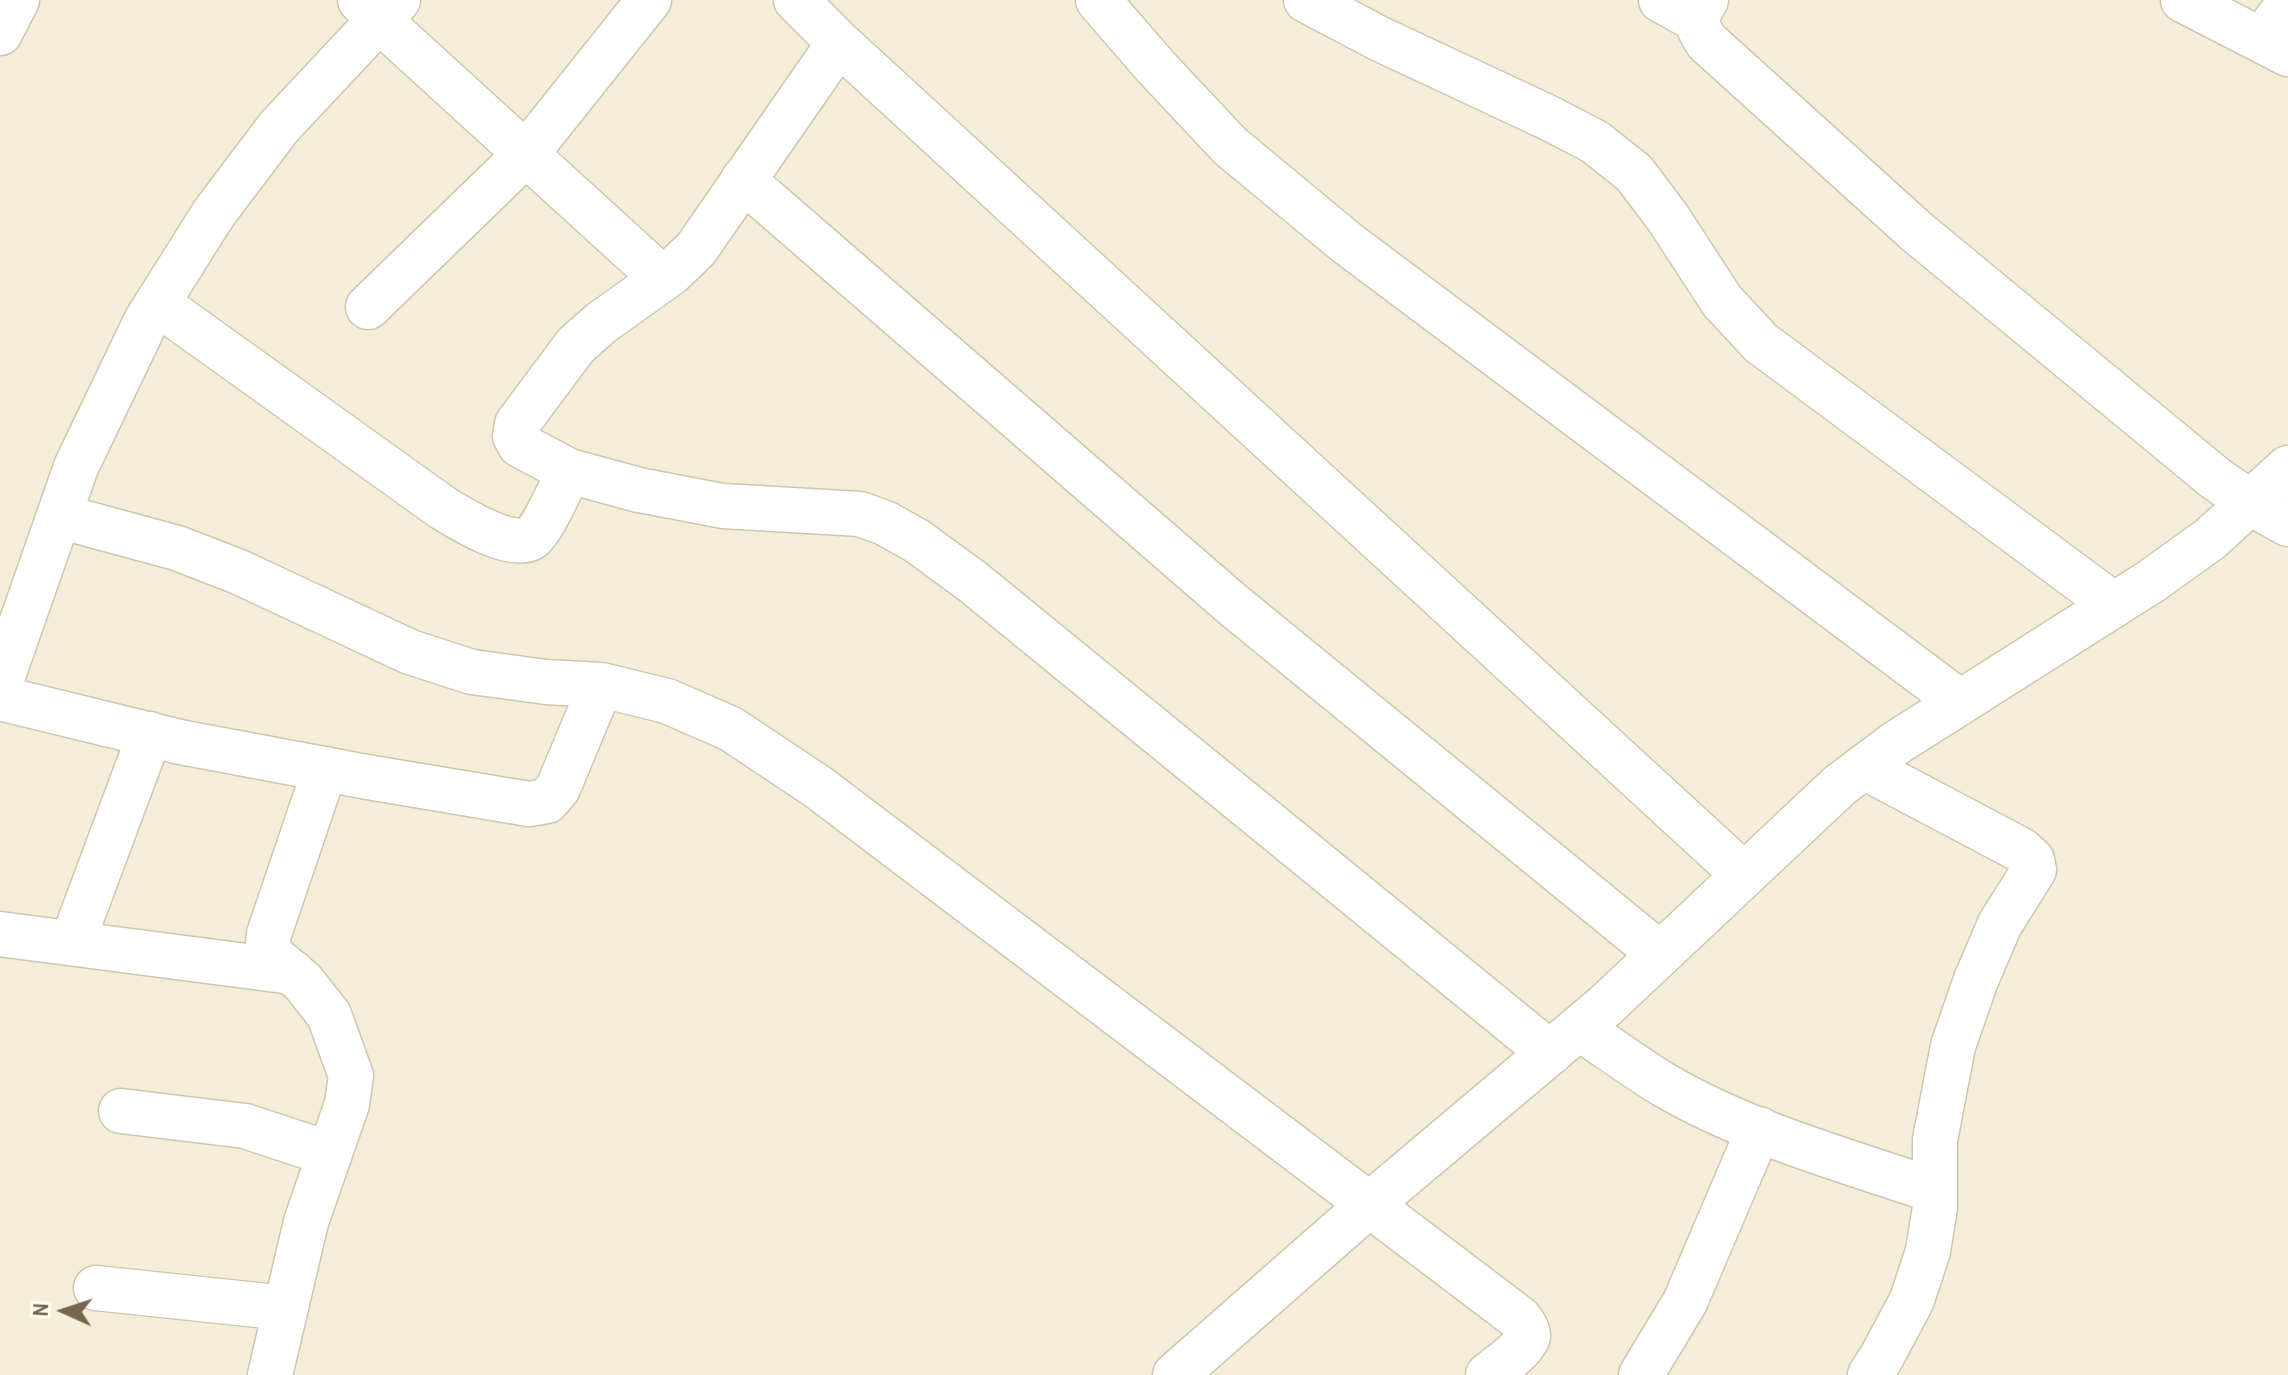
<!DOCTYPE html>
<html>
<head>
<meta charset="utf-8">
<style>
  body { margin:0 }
  #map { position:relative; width:2288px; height:1375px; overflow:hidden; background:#fcfaeb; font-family:"Archivo Narrow",sans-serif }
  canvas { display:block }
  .north { position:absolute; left:24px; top:1271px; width:80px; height:80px; -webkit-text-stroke:6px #fffdf1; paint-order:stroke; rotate:273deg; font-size:22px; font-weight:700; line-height:32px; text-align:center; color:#78674d }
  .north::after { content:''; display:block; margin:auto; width:28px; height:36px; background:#78674d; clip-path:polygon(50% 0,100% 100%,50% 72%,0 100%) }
</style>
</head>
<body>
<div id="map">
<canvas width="2288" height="1375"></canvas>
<div class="north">N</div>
</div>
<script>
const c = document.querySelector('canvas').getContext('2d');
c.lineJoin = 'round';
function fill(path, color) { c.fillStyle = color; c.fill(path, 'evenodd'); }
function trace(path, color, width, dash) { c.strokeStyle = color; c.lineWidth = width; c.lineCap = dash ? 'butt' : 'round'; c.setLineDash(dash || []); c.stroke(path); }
fill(new Path2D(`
  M0 0H2288V1375H0Z`), '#f4eed9');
const minor = new Path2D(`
  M360 0 379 20 663 279
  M796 0 839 43 1743 874
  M1098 0 1155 66 1230 146 1347 243 1960 702
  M1306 0 1380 39 1549 118 1595 142 1634 173 1668 218 1722 301 1761 343 2114 605
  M1661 0 1697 20
  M1706 0C1695 18 1695 25 1707 42L1917 232 2215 478 2251 503 2288 524
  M2183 0 2288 54
  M0 33 17 0
  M2262 40 2288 4
  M839 43 696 249 671 273 601 323 576 345 517 424 515 436 520 445 569 471 639 490 723 506 860 514 885 523 917 541 973 582 1550 1053
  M743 180 1232 604 1660 954
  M157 303 443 508C461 519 511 550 531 538 542 531 562 485 569 471
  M368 307 526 154 649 0
  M59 516 177 548 239 572 410 652 472 672 546 682 601 685 667 701 731 729 818 787 1519 1318C1523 1323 1528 1329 1528 1336 1527 1347 1497 1368 1488 1375
  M0 684 76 467 146 321 214 213 279 127 398 0
  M0 698 180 742 367 777 529 804 547 801 558 788 601 685
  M1864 767 2021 850 2032 860 2034 870 2000 924 1976 980 1953 1046 1935 1140V1207L1928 1251 1912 1300 1881 1358 1870 1375
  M0 934 292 972
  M72 943 150 734
  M1579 1028C1608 1047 1636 1068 1666 1086 1749 1134 1845 1160 1935 1191
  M121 1111 245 1126 330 1154
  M96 1288 286 1308
  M270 1375 306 1222 347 1104 351 1076 329 1015 303 982 272 956 268 945 269 934 325 769
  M1175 1375 1369 1205 1605 1006 1840 785 1896 743 2150 582 2210 539 2288 468
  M1641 1375 1685 1302 1759 1129`);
trace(minor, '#cfc6af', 47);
trace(minor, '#fff', 44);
</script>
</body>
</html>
